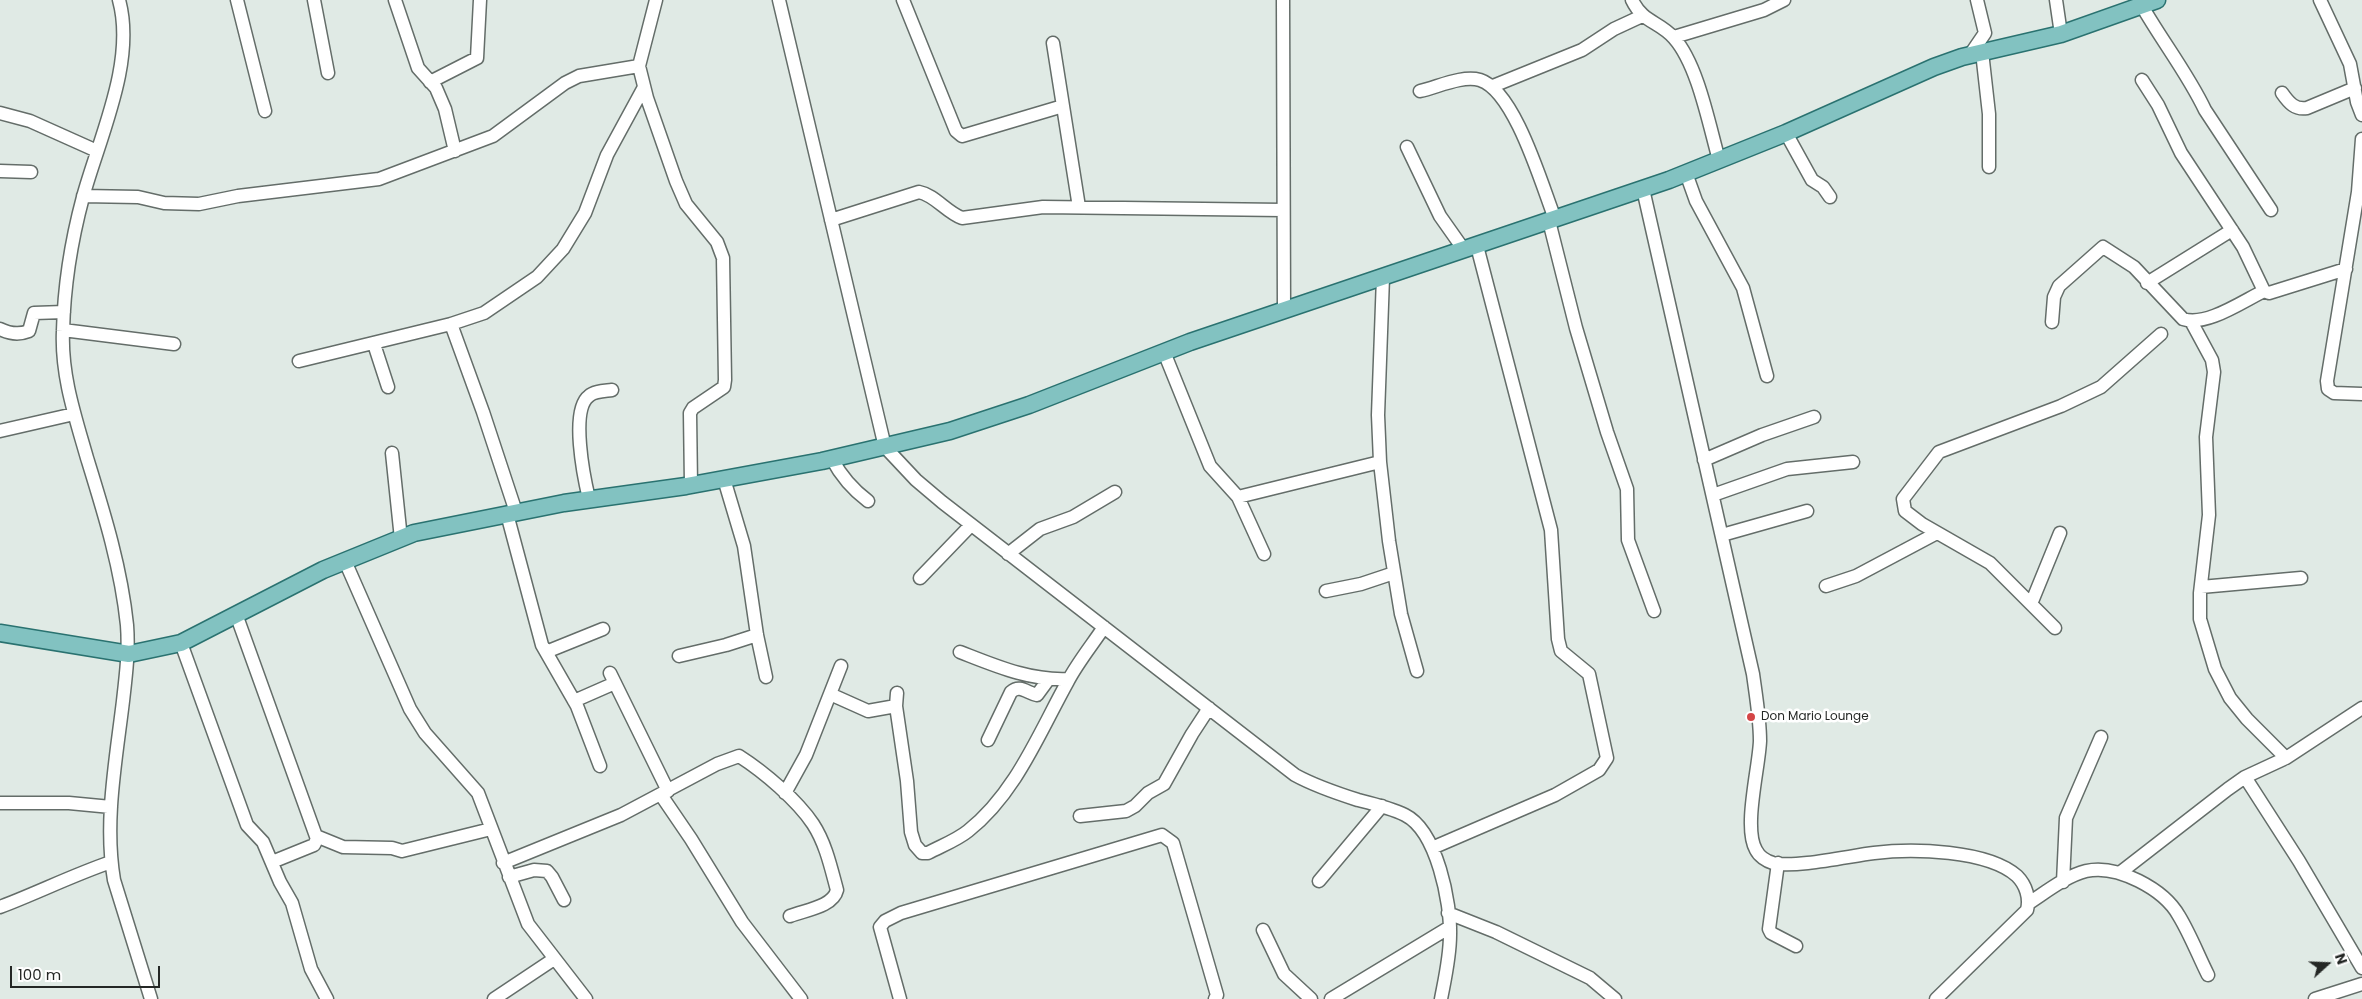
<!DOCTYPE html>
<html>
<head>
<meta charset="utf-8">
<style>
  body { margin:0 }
  #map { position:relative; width:2362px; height:999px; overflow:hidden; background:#e0eae5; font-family:Poppins,sans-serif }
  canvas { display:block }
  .north { position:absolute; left:2302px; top:939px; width:50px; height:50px; -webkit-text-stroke:4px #fff; paint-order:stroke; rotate:70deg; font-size:14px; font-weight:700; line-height:20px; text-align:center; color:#242725 }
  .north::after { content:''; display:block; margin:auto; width:18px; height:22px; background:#242725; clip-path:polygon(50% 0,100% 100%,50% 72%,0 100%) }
  .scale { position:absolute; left:10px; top:966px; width:150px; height:22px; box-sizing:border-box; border:2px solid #242725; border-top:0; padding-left:6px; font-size:15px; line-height:18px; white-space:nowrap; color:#242725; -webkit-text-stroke:4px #fff; paint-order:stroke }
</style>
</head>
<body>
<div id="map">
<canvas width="2362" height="999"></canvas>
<div class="north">N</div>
<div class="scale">100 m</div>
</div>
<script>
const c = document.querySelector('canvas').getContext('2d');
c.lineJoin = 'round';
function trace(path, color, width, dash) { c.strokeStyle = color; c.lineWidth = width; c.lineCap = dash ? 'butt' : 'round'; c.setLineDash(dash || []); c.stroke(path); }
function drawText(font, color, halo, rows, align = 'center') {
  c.font = font + ' Poppins,sans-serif'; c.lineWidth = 5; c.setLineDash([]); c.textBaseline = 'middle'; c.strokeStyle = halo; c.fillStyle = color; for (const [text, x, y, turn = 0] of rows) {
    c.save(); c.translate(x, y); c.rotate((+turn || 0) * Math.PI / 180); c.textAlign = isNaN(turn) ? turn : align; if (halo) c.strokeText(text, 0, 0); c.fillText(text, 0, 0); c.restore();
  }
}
const minor = new Path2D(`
  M119 0C136 62 99 138 83 197 72 238 64 288 63 331 61 375 75 416 87 458 104 513 121 567 127 625 129 651 126 675 123 701 116 760 104 822 114 880L151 999
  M237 0 265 111
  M314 0 328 73
  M395 0 418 68 436 88 445 109 455 151
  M656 0 639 66 647 98 676 181 686 204 717 242 723 258 725 380 724 387 693 408 690 413 691 485
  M779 0 885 447 916 480 942 502 1295 775C1315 786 1336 793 1358 800 1374 804 1391 808 1405 815 1437 831 1451 903 1450 935 1450 957 1445 978 1441 999
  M903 0 956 131 962 136 1063 106
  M1283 0 1284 310
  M1632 0C1643 23 1659 21 1674 38 1698 65 1709 125 1719 160
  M2056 0 2061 34
  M2320 0 2350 64 2357 102 2362 115
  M2142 6C2162 41 2188 74 2205 110L2271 210
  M1674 37 1764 10 1784 0
  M1053 43 1079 207
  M1982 52 1989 114V167
  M1970 55 1985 33 1977 0
  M2142 80 2158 105 2181 153 2243 247 2264 291
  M430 82 477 58 480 0
  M1493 86 1582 50 1614 29 1642 16
  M1420 91C1438 87 1462 75 1480 80 1515 91 1542 186 1555 219
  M2282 93C2289 103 2295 110 2307 108L2355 88
  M0 113 30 121 97 151
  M1786 133 1812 180 1823 187 1830 197
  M2362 139 2358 192 2327 381 2328 389 2334 393 2362 394
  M1407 147 1440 216 1464 250
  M0 171 31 172
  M1686 173 1696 201 1743 288 1767 376
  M1643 189 1753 674C1756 696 1760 719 1760 741 1759 768 1743 828 1756 850 1759 856 1766 861 1773 863 1796 868 1849 856 1874 853 1912 848 1988 850 2017 876 2026 885 2030 898 2027 910L1936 999
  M83 196 138 197 164 203 199 204 238 196 379 179 493 136 565 83 579 76 639 66
  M831 220 919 192C935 195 946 212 962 218L1043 207 1283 210
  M1549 221 1576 328 1607 432 1627 489 1628 540 1654 611
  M1383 277 1378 415 1380 462 1389 541 1401 614 1417 671
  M2147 283 2232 230
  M2052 322 2054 297 2059 286 2103 247 2134 267 2183 319C2206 327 2243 301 2264 291L2269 293 2346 269
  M2192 323 2212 360 2214 372 2206 437 2209 515 2200 593V619L2215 669 2230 698 2247 719 2286 758
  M451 324 483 412 516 512
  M0 329C10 334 19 335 29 331L34 313 64 312
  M63 330 174 344
  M374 344 388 387
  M1164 352 1210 466 1238 497 1264 554
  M299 361 451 324 484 313 537 277 563 249 585 213 607 155 644 87
  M0 431 74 414
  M392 453 401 539
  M832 459C841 476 852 489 868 501
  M1704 460 1762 435 1814 417
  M724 479 744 546 757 635 766 677
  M1713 495 1787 469 1853 462
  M1238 497 1380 462
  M589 499C584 478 570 410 589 396 594 391 605 391 612 390
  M507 514 542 645 577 706 600 766
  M1722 535 1807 511
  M1008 554 1040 529 1073 517 1115 492
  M345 561 410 709 425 733 478 793 528 924 586 999
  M920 578 971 525
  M1826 586 1856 576 1937 533
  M2201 587 2301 578
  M1326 591 1361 584 1394 573
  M2031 604 2060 533
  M236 614 317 839 314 845 272 862
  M2055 628 1990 563 1922 524 1905 511 1903 499 1939 452 2061 406 2101 387 2161 334
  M181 643 247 825 263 842 280 882 292 903 311 969 327 999
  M546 652 603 629
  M960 652C996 666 1030 681 1069 679
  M679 656 726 645 757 635
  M610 673 668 791
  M897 693 896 706 907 781 911 832 915 845 922 853H928C941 846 957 840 968 831 1016 793 1039 733 1068 681 1078 662 1092 645 1104 627
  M830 694 868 711 896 706
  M574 701 615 683
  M988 740 1011 692C1020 684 1027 693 1037 695L1048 680
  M2245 777 2299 861 2362 968
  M785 793 806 755 841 666
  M661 795 691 839 742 922 801 999
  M0 803H69L111 807
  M1080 816 1126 811 1135 806 1148 793 1164 784 1192 734 1209 708
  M316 836 343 847 392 848 402 851 491 829
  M1432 848 1555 795 1599 770 1607 758 1589 674 1561 651 1558 639 1551 530 1477 246
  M503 863 621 815 717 764 739 756C764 772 797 800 813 824 826 844 831 868 837 890 833 907 805 910 790 916
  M1778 863 1769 929 1771 933 1796 946
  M2121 872 2228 789 2245 777 2286 758 2362 708
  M509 877 534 870 547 871 552 877 564 900
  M1319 881 1382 806
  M2063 882 2066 818 2101 737
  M2029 903C2046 892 2066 876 2086 871 2117 864 2164 889 2179 916 2190 934 2198 955 2208 975
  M0 907C37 893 73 875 111 862
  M1448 913 1496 932 1590 978 1615 999
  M1263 930 1284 974 1311 999
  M494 999 554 959
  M900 999 880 927 885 921 901 913 1162 835 1173 843 1217 995 1215 999
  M1331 999 1450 927
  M2315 999 2362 984`);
const major = new Path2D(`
  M0 633 129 654 181 643 323 570 414 533 564 503 686 486 822 461 950 431 1029 405 1190 342 1669 180 1786 133 1934 67 1962 57 2061 34 2157 0`);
trace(minor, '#646d69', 15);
trace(major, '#2a7270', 19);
trace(minor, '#fff', 12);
trace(major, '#82c2c1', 16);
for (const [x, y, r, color] of [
  [1751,717,5,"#d44546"]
]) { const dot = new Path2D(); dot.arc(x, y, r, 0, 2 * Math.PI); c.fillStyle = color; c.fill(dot); trace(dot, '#fff', 2); }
drawText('12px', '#242725', '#fff', [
  ["Don Mario Lounge",1761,717]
], 'left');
</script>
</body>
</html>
